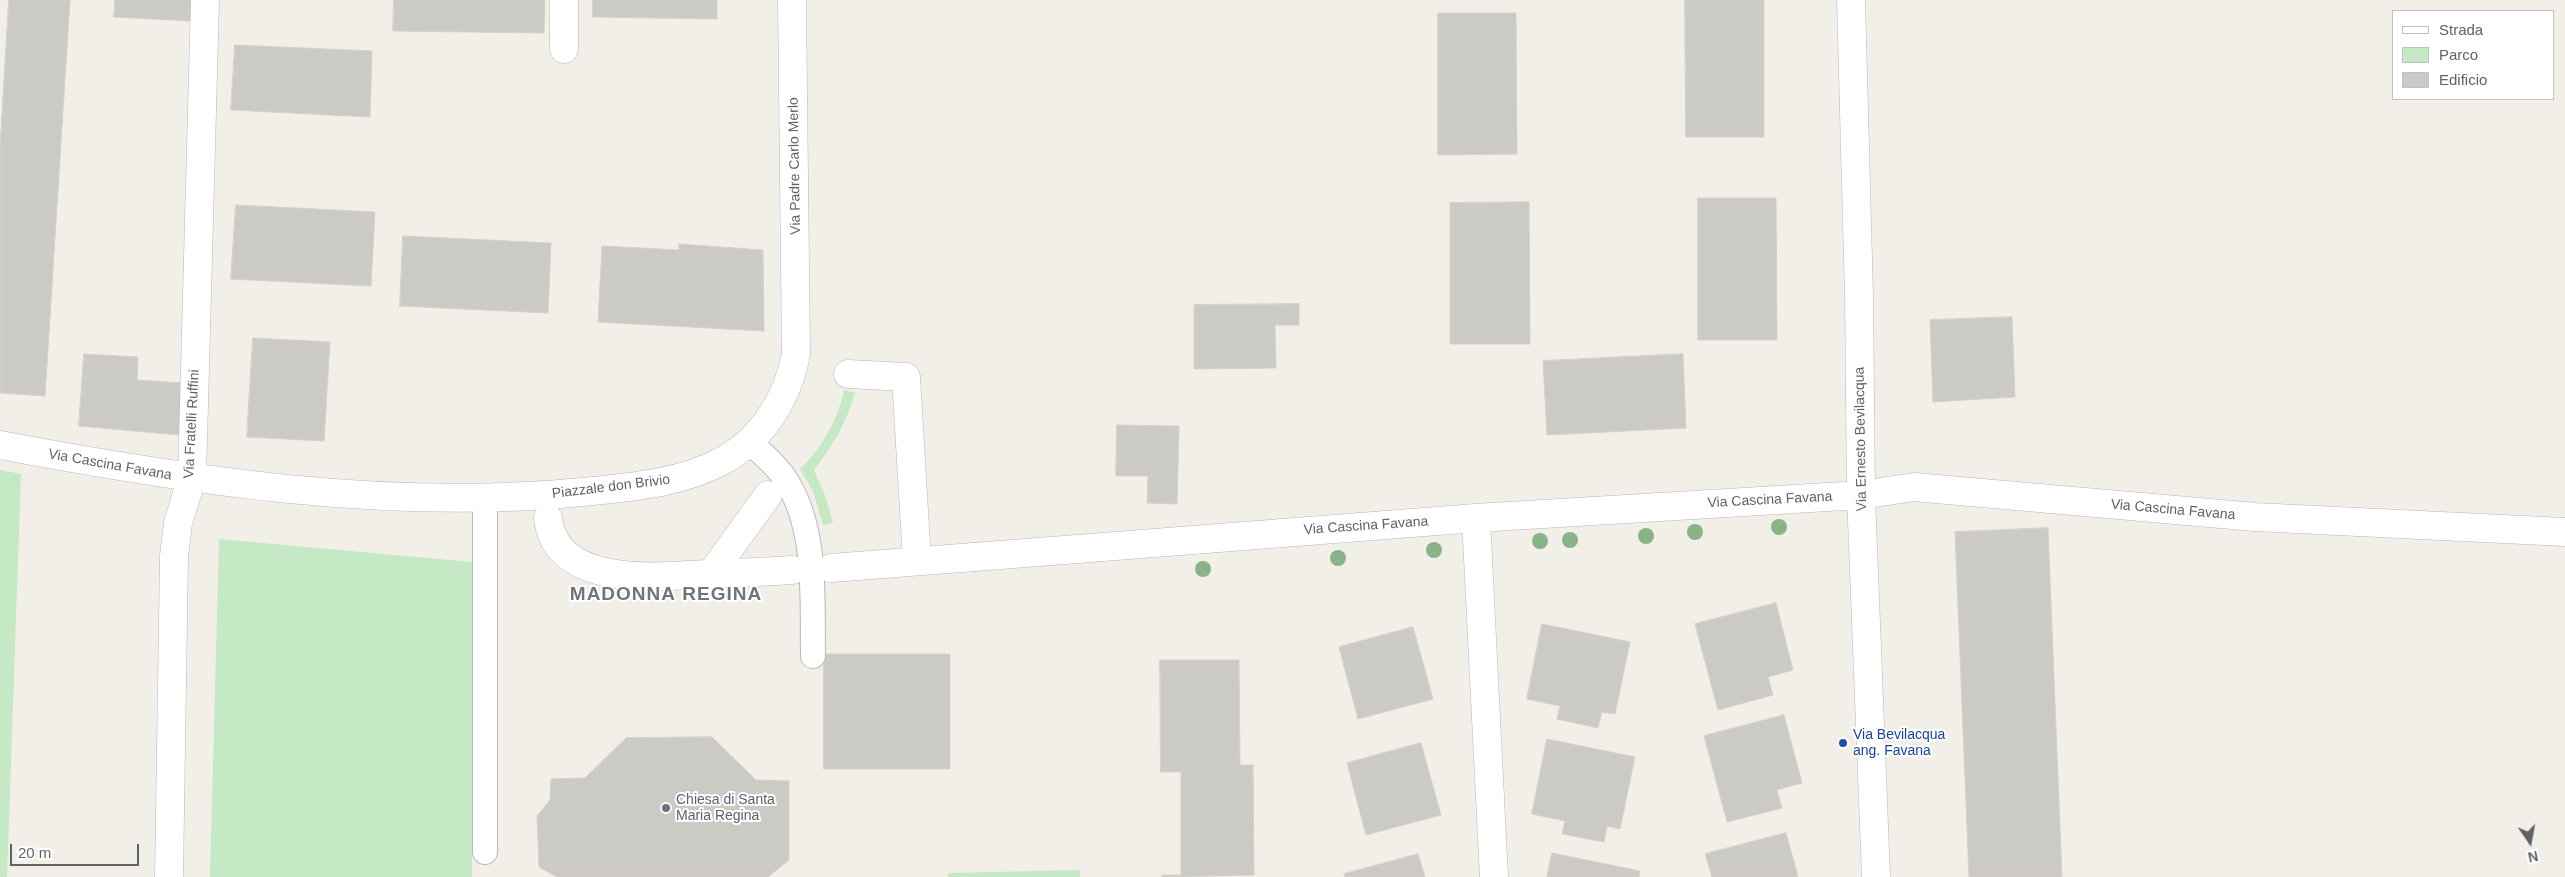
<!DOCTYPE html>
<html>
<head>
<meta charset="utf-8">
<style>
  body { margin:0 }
  #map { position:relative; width:2565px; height:877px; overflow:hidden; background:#f1efe8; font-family:Helvetica,sans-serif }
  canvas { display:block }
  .legend { position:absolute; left:2392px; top:10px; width:162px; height:90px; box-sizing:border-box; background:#fff; border:1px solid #bfc1c3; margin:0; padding:6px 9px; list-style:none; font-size:15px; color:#5f6368 }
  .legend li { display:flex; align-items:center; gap:10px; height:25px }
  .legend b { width:25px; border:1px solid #bfc1c3 }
  .north { position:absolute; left:2505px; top:817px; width:50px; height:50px; -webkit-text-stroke:4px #fff; paint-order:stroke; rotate:168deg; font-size:14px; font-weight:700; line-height:20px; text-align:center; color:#5f6368 }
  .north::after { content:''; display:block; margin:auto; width:18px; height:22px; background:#5f6368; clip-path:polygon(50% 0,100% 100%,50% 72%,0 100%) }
  .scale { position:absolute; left:10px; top:844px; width:129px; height:22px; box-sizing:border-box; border:2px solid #5f6368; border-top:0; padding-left:6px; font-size:15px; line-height:18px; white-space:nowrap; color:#5f6368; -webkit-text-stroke:4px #fff; paint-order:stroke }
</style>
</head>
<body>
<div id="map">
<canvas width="2565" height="877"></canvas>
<ul class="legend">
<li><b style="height:6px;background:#fff"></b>Strada</li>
<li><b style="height:14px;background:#c5e8c5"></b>Parco</li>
<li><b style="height:14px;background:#cccac5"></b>Edificio</li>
</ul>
<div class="north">N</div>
<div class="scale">20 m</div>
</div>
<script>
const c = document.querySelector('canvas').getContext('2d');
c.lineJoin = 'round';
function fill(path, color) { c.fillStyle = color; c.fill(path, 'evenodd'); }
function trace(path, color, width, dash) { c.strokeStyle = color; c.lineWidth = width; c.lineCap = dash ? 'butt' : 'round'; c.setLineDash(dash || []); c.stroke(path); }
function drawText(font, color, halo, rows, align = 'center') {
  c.font = font + ' Helvetica,sans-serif'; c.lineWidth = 4; c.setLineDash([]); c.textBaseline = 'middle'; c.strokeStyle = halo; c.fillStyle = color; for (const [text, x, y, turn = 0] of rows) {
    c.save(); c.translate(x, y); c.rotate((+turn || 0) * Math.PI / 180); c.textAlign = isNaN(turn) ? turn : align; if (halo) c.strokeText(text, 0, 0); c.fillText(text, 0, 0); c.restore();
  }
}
fill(new Path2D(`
  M844 390 855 393C847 422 832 447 814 470L826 498 833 523 823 525 813 491 800 469C822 448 838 419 844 390Z
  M0 470 21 474 7 877H0Z
  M219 539 472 562V877H210Z
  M1080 870V877H948V873Z`), '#c5e8c5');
const building = new Path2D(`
  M9 0H70L45 396 0 393V148Z
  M115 0H192L191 21 114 17Z
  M394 0H545L544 33 393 31Z
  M593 0H717V19L593 17Z
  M1685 0H1764V137H1686Z
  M1438 13H1516L1517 154 1438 155Z
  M235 45 372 51 370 117 231 110Z
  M1698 198H1776L1777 340H1698Z
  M1529 202 1530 344H1450V203Z
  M236 205 375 212 371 286 231 279Z
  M403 236 551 243 548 313 400 306Z
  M679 244 763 250 764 331 598 322 602 246 679 250Z
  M1299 304V325H1275L1276 368 1194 369V305Z
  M2012 317 2015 397 1933 402 1930 320Z
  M253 338 330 342 324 441 247 437Z
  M84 354 138 357 137 380 182 383 179 435 79 426Z
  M1683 354 1686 428 1547 435 1543 361Z
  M1117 425 1179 426 1177 504 1147 503 1148 476H1116Z
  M2048 528 2062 877H1969L1955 532Z
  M1776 603 1793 670 1768 677 1773 695 1718 710 1695 624Z
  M1542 624 1630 642 1615 714 1602 712 1598 728 1557 719 1560 706 1527 699Z
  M1413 627 1433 699 1358 719 1339 647Z
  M824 654H950V769H824Z
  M1160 660H1239L1240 765H1253L1254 875 1162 877V875H1181V772H1161Z
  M1784 715 1802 783 1777 790 1782 808 1727 822 1704 736Z
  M712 737 756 780 789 781V860L768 877H557L539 867 537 816 550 800 551 779 585 778 626 738Z
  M1547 739 1635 757 1620 829 1607 826 1604 842 1562 834 1565 821 1532 814Z
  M1421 743 1441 815 1366 835 1347 763Z
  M1786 833 1798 877H1712L1705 854Z
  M1552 853 1640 871 1639 877H1547Z
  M1418 854 1425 877H1345L1344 874Z`);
fill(building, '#cccac5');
trace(building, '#d6d1c6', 1);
const service = new Path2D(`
  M749 442C761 452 774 463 784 477 818 527 812 598 813 656
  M485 498V852`);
const pedestrian = new Path2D(`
  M848 374 906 377 917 561
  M548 518C556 588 657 577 707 574 736 573 764 572 792 570
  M831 568 974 557
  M711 574 768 495`);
const minor = new Path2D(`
  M1851 0 1859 296 1861 495 1876 877
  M564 49V0
  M0 445C192 481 387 511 583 492 630 487 679 484 722 461 762 440 788 398 796 354L792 0
  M1476 518 1494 877
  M974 557 1476 518 1861 495 1914 487 2255 517 2565 532
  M169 877 174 556 178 523 192 478 205 0`);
trace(service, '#b5b8bc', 26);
trace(pedestrian, '#b5b8bc', 29);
trace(minor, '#b5b8bc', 29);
trace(service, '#fff', 24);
trace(pedestrian, '#fff', 28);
trace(minor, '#fff', 28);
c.fillStyle = '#89b387';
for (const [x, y] of [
  [1779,527],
  [1695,532],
  [1646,536],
  [1570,540],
  [1540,541],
  [1434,550],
  [1338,558],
  [1203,569]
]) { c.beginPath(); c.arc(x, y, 8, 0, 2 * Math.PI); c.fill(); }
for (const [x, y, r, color] of [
  [1843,743,5,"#1a4fb4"],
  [666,808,5,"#6b7280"]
]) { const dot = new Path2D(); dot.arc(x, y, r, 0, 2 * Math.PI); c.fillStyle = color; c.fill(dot); trace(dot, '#fff', 2); }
drawText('14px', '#5f6368', '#fff', [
  ["Via Padre Carlo Merlo",795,166,-91],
  ["Via Fratelli Ruffini",192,424,-87],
  ["Via Ernesto Bevilacqua",1861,439,-91],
  ["Via Cascina Favana",110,465,10],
  ["Piazzale don Brivio",611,487,-7],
  ["Via Cascina Favana",1770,500,-3],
  ["Via Cascina Favana",2173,510,5],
  ["Via Cascina Favana",1366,526,-4]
]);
drawText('14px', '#164399', '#fff', [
  ["Via Bevilacqua",1853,735],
  ["ang. Favana",1853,751]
], 'left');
drawText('14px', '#5b616d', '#fff', [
  ["Chiesa di Santa",676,800],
  ["Maria Regina",676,816]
], 'left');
c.letterSpacing = '1px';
drawText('bold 19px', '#70757a', '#fff', [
  ["MADONNA REGINA",666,595]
]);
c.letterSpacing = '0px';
</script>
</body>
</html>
